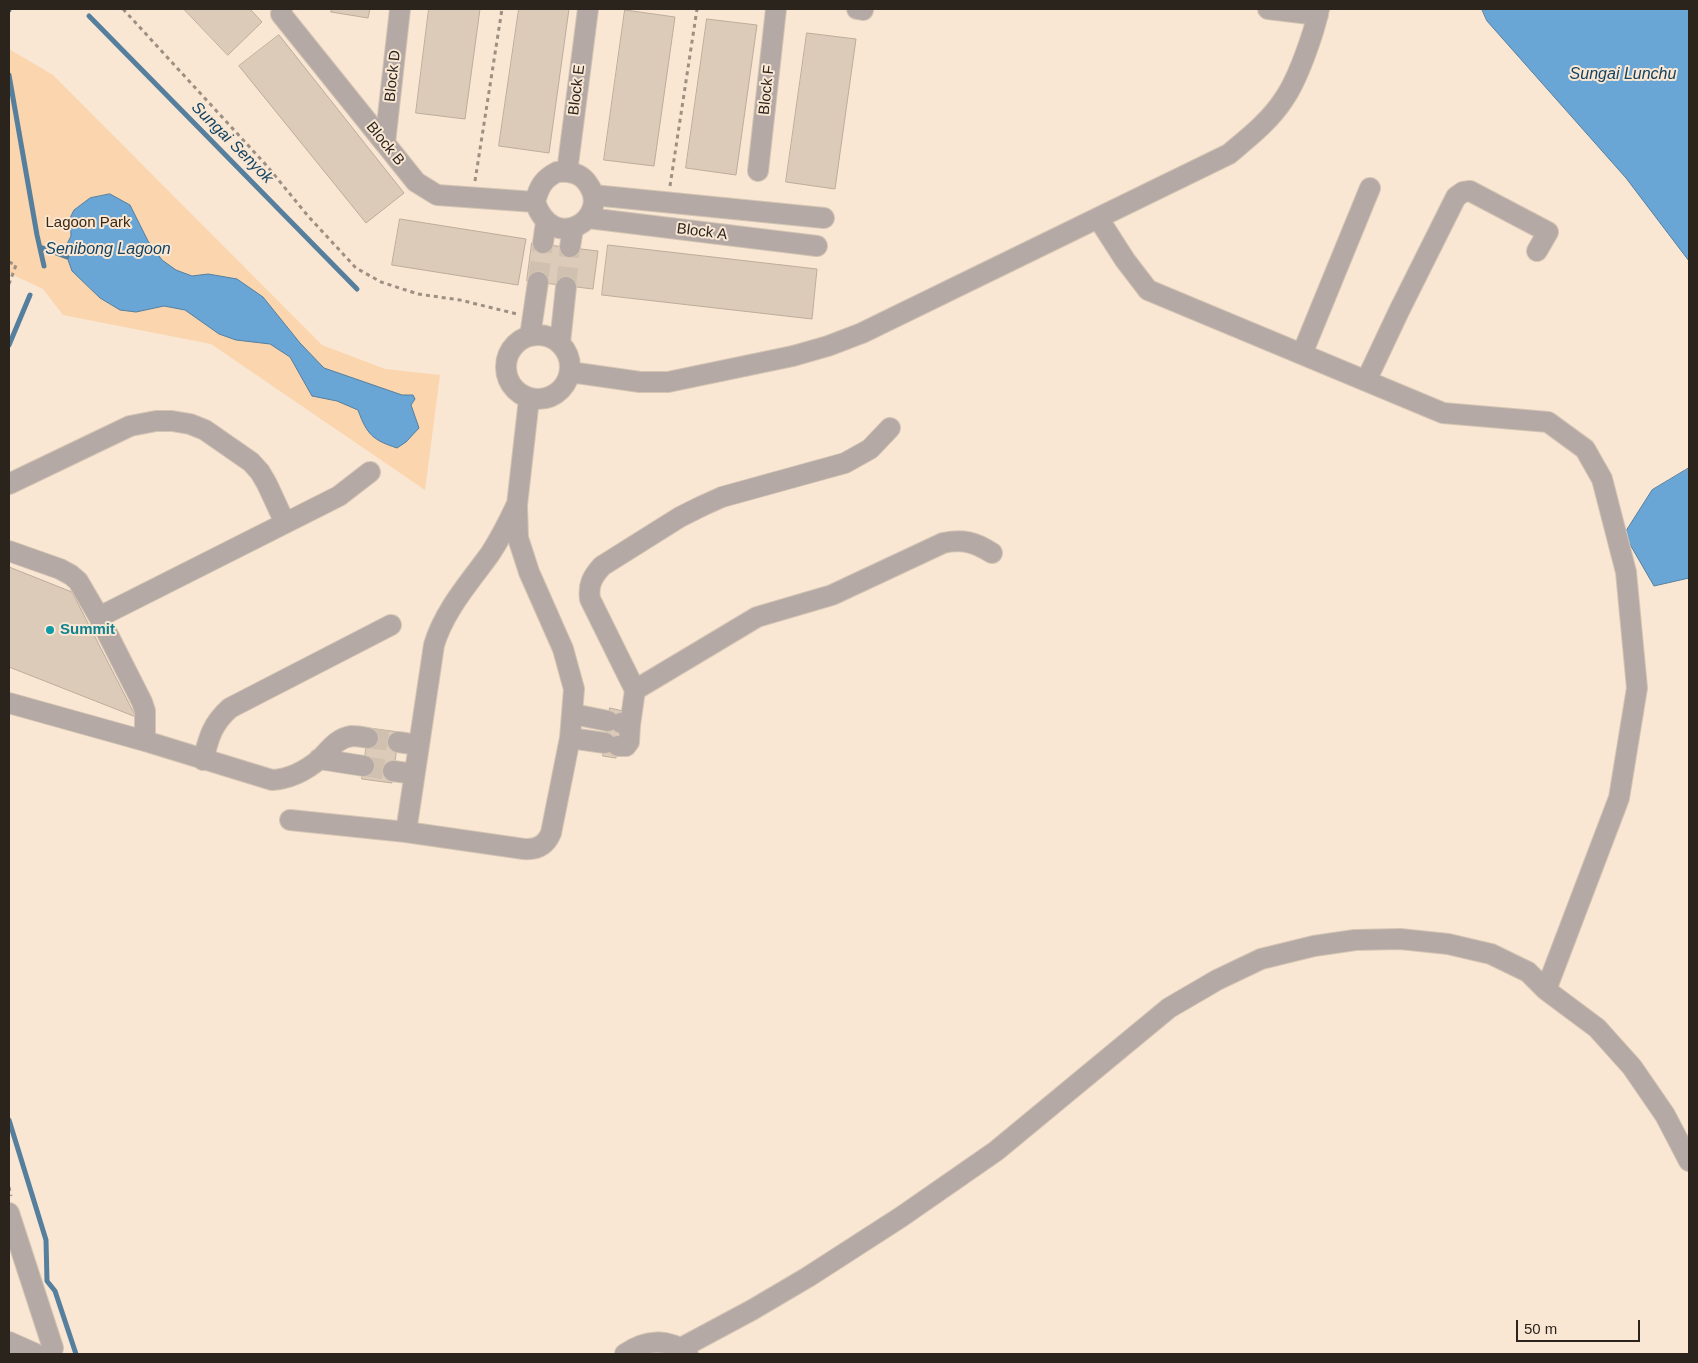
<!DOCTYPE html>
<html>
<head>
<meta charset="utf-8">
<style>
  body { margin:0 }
  #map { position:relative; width:1698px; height:1363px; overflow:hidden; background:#f9e7d4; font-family:Arial,sans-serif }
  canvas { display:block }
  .frame { position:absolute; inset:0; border:10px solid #2b241d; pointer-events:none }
  .scale { position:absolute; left:1516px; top:1320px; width:124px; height:22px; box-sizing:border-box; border:2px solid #2b241d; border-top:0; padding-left:6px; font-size:15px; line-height:18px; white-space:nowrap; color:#2b241d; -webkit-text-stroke:4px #f9e7d4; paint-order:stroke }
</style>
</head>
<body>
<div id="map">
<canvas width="1698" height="1363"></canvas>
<div class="frame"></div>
<div class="scale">50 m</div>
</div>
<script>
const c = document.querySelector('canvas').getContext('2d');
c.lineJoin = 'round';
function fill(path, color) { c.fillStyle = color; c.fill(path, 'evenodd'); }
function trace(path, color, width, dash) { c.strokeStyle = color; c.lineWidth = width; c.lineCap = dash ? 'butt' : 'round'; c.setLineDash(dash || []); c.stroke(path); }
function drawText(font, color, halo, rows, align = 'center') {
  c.font = font + ' Arial,sans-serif'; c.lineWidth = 4; c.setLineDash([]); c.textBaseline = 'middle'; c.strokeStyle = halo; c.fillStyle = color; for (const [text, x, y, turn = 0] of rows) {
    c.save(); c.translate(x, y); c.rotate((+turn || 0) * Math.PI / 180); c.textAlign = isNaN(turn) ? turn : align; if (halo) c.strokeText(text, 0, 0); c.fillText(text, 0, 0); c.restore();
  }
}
fill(new Path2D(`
  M9 49 53 75 322 345 385 369 440 375 425 490 211 344 63 315 43 289 9 273Z`), '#fad5ad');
const water = new Path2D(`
  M1482 9H1689V261L1626 178 1487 21Z
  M110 194 130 205 148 241 162 260 176 270 192 276 208 274 237 279 263 297 300 343 324 368 402 395H413L415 399 411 405 419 428 406 442 397 448C373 440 367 435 358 410L337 401 312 396 290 357 270 344 236 340 219 334 185 310 164 306 136 312 120 310 100 298 72 271 67 257 66 246 71 236 70 218 74 210 90 198Z
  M1689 468V578L1654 586 1624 534 1652 490Z`);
fill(water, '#69a6d5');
trace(water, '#567f9e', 1);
trace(new Path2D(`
  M9 10V9
  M89 16 357 289
  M9 75 37 235 44 266
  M40 247 67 257
  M9 345 30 295
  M9 1120 46 1240 47 1281 55 1291 76 1354`), '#567f9e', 5);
const building = new Path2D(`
  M184 9H250L262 22 228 55Z
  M332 9H370L368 18 331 12Z
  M429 9H480L465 119 416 113Z
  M519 9H569L549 153 499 146Z
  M625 10 675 17 654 166 604 160Z
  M707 19 757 25 736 175 686 168Z
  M807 33 856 39 835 189 786 182Z
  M279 35 404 193 366 223 239 66Z
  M400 219 526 239 518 285 392 265Z
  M532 243 598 251 593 289 527 281Z
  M608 245 817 269 812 319 602 295Z
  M9 567 72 592 136 717 9 667Z
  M610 708 623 711 616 758 603 756Z
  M369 728 399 732 392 783 362 779Z`);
fill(building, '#ddcbb9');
trace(building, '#bdac9a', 1);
trace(new Path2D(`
  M538 282 543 243
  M566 287 570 247
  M368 738 398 742
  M364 766 393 771`), '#d0c0af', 20, [20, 10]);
const minor = new Path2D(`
  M282 9 281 14 416 182 437 195 535 202
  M857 9 863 10
  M1268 9 1318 15
  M385 143 400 9
  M758 171 776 9
  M557 172C570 171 581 173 588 184 612 217 554 256 535 202 539 187 543 179 557 172Z
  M567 172 588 9
  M593 195 824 218
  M588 218 817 246
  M1098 218 1125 260 1148 290 1443 413 1548 422 1585 449 1602 479 1626 572 1637 688 1619 798 1546 990
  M543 243 546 222
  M570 247 573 228
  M506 367a32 32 0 1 1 64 0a32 32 0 1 1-64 0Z
  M530 336 538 282
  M560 343 566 287
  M1302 354 1370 188
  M570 372 640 382H668L793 356 828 346 862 333 1229 154C1248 138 1270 121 1284 99 1298 79 1314 33 1319 9
  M1366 381 1399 311 1456 197 1463 192 1470 191 1548 232 1537 251
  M9 484 130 426 156 421H172L190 424 205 430 251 462 260 472 267 484 285 523
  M9 551 60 569 71 575 78 581 99 617 142 702 145 711V741
  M99 617 339 496 370 472
  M635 690 757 617 832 595 943 543C963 539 975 542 992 553
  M9 703 145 741 272 780C290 779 307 770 321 758 330 749 337 738 352 736 357 736 363 737 368 738
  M573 714 608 721
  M630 725 635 690 590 599C588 585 592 577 602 566L680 517 702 506 722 497 845 463 870 449 890 428
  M570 738 605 743
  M398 742 418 745
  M618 746H626L629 742 630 725 621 723
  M319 759 364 766
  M203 760C209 737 212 724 230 708L391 625
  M393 771 414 774
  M290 820 406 832 524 849C537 850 546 845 551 833L570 738 574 689 563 649 529 572 518 538 517 505 529 399
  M406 832 434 645C444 611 469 583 490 554 500 539 508 523 516 506
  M9 1213 53 1348 51 1354
  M9 1342 36 1354
  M681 1348 752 1310 808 1277 901 1217 996 1151 1169 1008 1217 980 1261 959 1314 946 1355 940 1400 939 1448 944 1491 954 1528 972 1546 990 1597 1028 1632 1067 1665 1115 1689 1161
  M625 1354C646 1339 668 1338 688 1354`);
trace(minor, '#d4c4b3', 22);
trace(new Path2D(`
  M123 9 267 166 308 216 356 268 381 282 418 294 460 300 517 314
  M475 181 502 9
  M670 186 697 9
  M9 262 16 265 9 284
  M9 1187 11 1196`), '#9d9082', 3, [4, 4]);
trace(minor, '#b4a9a4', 20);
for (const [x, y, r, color] of [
  [50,630,5,"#0f9aa8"]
]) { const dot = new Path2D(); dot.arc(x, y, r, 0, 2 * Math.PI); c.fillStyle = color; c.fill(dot); trace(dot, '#f9e7d4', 2); }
drawText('15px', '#2b241d', '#f9e7d4', [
  ["Block D",393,76,-84],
  ["Block E",577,90,-83],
  ["Block F",767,90,-84],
  ["Block B",385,144,51],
  ["Block A",702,232,7]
]);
drawText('15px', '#3e2910', '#f9e7d4', [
  ["Lagoon Park",88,223]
]);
drawText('bold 15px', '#0d838f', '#f9e7d4', [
  ["Summit",60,630]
], 'left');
drawText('italic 16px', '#134362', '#f9e7d4', [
  ["Sungai Lunchu",1623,75],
  ["Sungai Senyok",232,143,45],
  ["Senibong Lagoon",108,250]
]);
</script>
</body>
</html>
